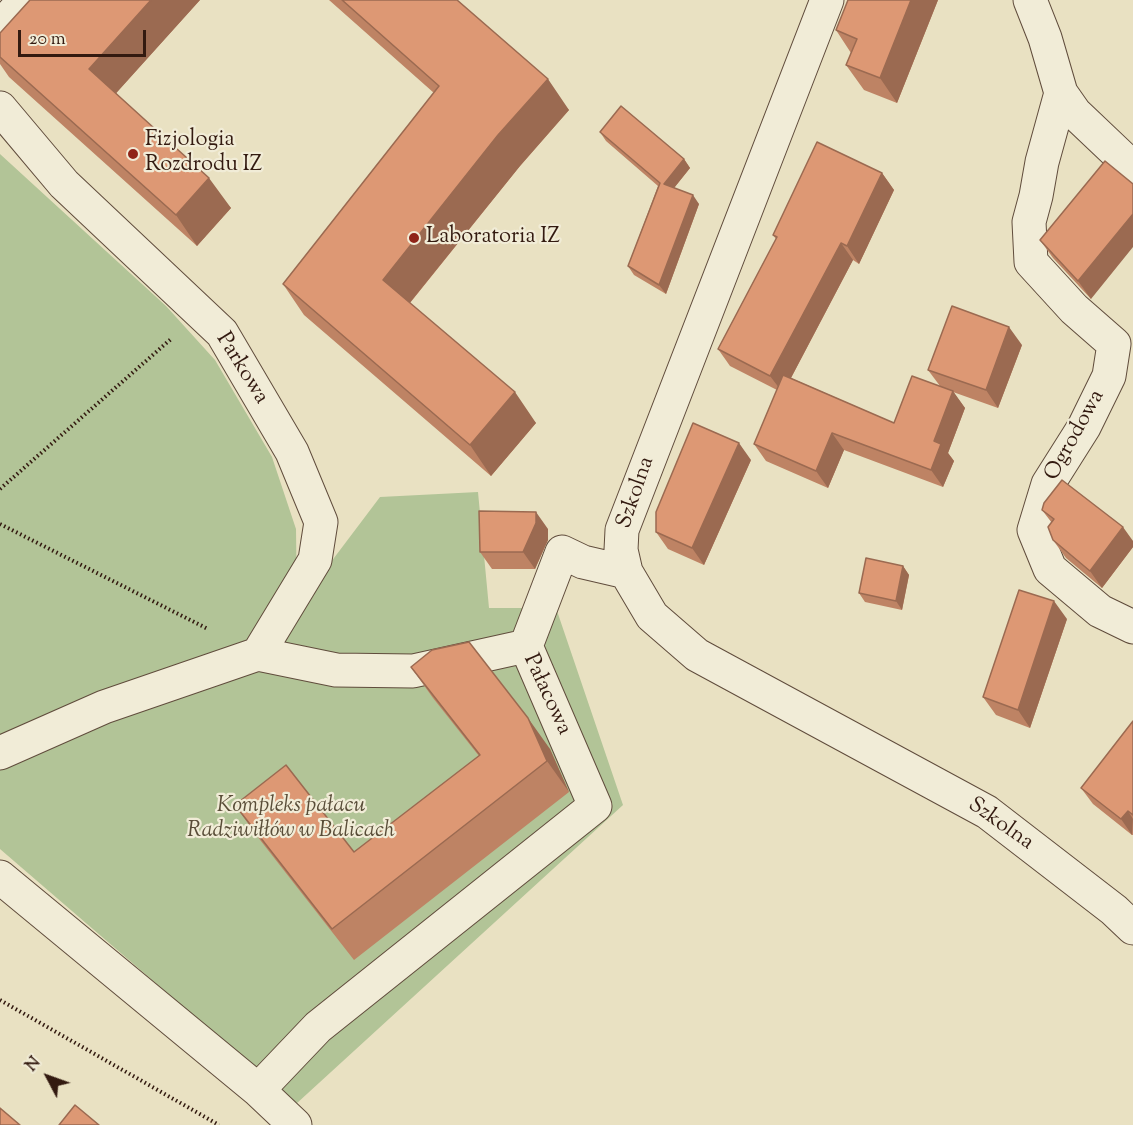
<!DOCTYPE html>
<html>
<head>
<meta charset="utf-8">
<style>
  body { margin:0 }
  #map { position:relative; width:1133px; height:1125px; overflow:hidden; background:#e9e1c2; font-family:"Sorts Mill Goudy",serif }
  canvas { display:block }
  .north { position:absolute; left:18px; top:1047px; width:60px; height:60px; -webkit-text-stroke:4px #f1ecd7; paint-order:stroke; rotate:311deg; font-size:16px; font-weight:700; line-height:24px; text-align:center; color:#331a10 }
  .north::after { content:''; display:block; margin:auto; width:21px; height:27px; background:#331a10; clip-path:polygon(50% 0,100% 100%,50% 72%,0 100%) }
  .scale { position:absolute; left:18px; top:30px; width:128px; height:27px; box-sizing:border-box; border:3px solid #331a10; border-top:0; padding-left:8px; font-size:18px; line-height:21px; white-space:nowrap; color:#331a10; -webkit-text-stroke:4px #f1ecd7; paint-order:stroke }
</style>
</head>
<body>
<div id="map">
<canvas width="1133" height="1125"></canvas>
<div class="north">N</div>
<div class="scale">20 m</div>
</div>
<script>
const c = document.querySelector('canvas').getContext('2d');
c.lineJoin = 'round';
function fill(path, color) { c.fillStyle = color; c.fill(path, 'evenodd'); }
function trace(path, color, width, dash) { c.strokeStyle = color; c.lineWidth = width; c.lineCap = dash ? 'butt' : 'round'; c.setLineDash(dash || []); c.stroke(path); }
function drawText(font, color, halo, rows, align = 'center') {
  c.font = font + ' "Sorts Mill Goudy",serif'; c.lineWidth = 4.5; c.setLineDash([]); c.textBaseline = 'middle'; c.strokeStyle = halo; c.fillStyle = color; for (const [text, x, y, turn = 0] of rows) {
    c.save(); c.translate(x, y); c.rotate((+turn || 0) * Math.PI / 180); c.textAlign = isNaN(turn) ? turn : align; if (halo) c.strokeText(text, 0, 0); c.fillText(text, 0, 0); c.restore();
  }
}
fill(new Path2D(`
  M0 154 166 306 215 360 272 457 296 529 297 607 380 497 478 492 489 608H556L623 805 296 1104 0 849Z`), '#b2c497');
const minor = new Path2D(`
  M827 0 622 530 621 550 626 572 652 616 697 655 987 812 1114 910 1133 928
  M1030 0 1045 38 1061 93 1075 113 1133 168
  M0 27 25 0
  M1061 93 1042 162 1036 196 1029 222 1031 262 1074 309 1114 344 1109 376 1084 427 1048 484 1034 530 1050 569 1100 611 1133 627
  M0 108 64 184 222 333 292 452 321 522 315 560 258 654
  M526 646 562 552 583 562 626 572
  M0 753 104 707 258 654 336 670 413 671 526 646 595 806 318 1027 258 1090
  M0 877 258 1090 295 1125`);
trace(minor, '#604c3c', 35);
trace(new Path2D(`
  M0 489 171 339
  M0 524 208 629
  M0 1000 219 1125`), '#331a10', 4, [1.5, 3]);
trace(minor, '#f1ecd7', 33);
fill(new Path2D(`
  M30 0H200L116 93 231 208 197 246 9 77 0 64V33Z
  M329 0H457L569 110 520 166 410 303 536 423 491 476 304 315 283 284 434 93Z
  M848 0H938L897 103 864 90 846 65 851 53 836 30Z
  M600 132 684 159 690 168 674 188 699 204 666 294 634 275 628 266 658 186 606 141Z
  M1105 161 1091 299 1053 258 1040 240Z
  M882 173 894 190 859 264 853 260 791 378 894 423 940 386 928 370 1022 345 998 408 953 392 965 408 948 453 954 461 943 487 844 450 828 488 766 461 754 444 777 390 730 366 718 349 776 239 773 235Z
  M751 460 704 565 668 549 656 532Z
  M1042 510 1133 541V547L1102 588 1066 558 1053 540 1052 523Z
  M548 529V540L535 569H492L480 552Z
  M903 566 909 575 902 610 865 602 859 593Z
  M1067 619 1030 728 996 715 983 697Z
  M411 667 550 749 569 792 354 960 257 836 235 805 354 852 479 756 433 698Z
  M1133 721V835H1132L1093 804 1081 788Z`), '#be8364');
fill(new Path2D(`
  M151 0H200L110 100 89 69Z
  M911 0H938L897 103 880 78Z
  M548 79 569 110 520 166 404 310 383 280 498 135Z
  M684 159 690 168 670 193 664 184Z
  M882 173 894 190 859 264 847 246Z
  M209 178 231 208 197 246 176 215Z
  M693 195 699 204 666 294 659 285Z
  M1133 214V247L1091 299 1078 281Z
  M841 243 853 260 783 393 770 376Z
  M1009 327 1022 345 998 408 986 390Z
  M953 391 965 408 948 453 954 461 943 487 931 470 934 441Z
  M515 392 536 423 491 476 470 445Z
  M832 433 844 450 828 488 816 471Z
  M739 443 751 460 704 565 692 548Z
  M536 512 548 529V540L535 569 523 552Z
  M1123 527 1133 541V547L1102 588 1090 571Z
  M903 566 909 575 902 610 896 601Z
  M1054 601 1067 619 1030 728 1018 710Z
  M528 718 550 749 569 792 547 761Z
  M1128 811 1133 819 1132 835 1121 819Z`), '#9b6a51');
const building = new Path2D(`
  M30 0H151L89 69 209 178 176 215 0 57V33Z
  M342 0H457L548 79 498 135 383 280 515 392 470 445 283 284 439 86Z
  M848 0H911L880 78 846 65 857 39 836 30Z
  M621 106 684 159 664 184 693 195 659 285 628 266 660 183 600 132Z
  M817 142 882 173 847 246 841 243 770 376 718 349 777 237 773 235Z
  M1105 161 1133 184V214L1078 281 1040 240Z
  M952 306 1009 327 986 390 928 370Z
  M783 375 894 423 912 376 953 391 934 441 941 444 931 470 832 433 816 471 754 444Z
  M693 423 739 443 692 548 656 532V512Z
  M1062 480 1123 527 1090 571 1053 540 1048 527 1054 519 1042 510 1044 503Z
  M479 511 536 512V523L523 552H480Z
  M866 558 903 566 896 601 859 593Z
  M1019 590 1054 601 1018 710 983 697Z
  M469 642 528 718 547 761 332 929 235 805 286 765 354 852 480 755 411 667 432 650Z
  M1133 721V815L1128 811 1121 819 1081 788Z
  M75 1105 99 1125H59Z
  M0 1108 20 1125H0Z`);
fill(building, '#dd9874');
trace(building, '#9b6a51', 1.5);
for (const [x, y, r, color] of [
  [133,154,6,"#8f2418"],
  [414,238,6,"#8f2418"]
]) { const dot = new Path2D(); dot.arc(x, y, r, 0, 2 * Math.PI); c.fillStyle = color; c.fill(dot); trace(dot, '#f1ecd7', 2); }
drawText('22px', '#331a10', '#f1ecd7', [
  ["Fizjologia",145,141],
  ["Rozdrodu IZ",145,166],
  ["Laboratoria IZ",426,238]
], 'left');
drawText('22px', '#331a10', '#f1ecd7', [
  ["Parkowa",241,369,58],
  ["Ogrodowa",1076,436,-61],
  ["Szkolna",637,493,-71],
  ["Pałacowa",546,695,65],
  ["Szkolna",1000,825,35]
]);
drawText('italic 22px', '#594d38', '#f1ecd7', [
  ["Kompleks pałacu",291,807],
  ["Radziwiłłów w Balicach",291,832]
]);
</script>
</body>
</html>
